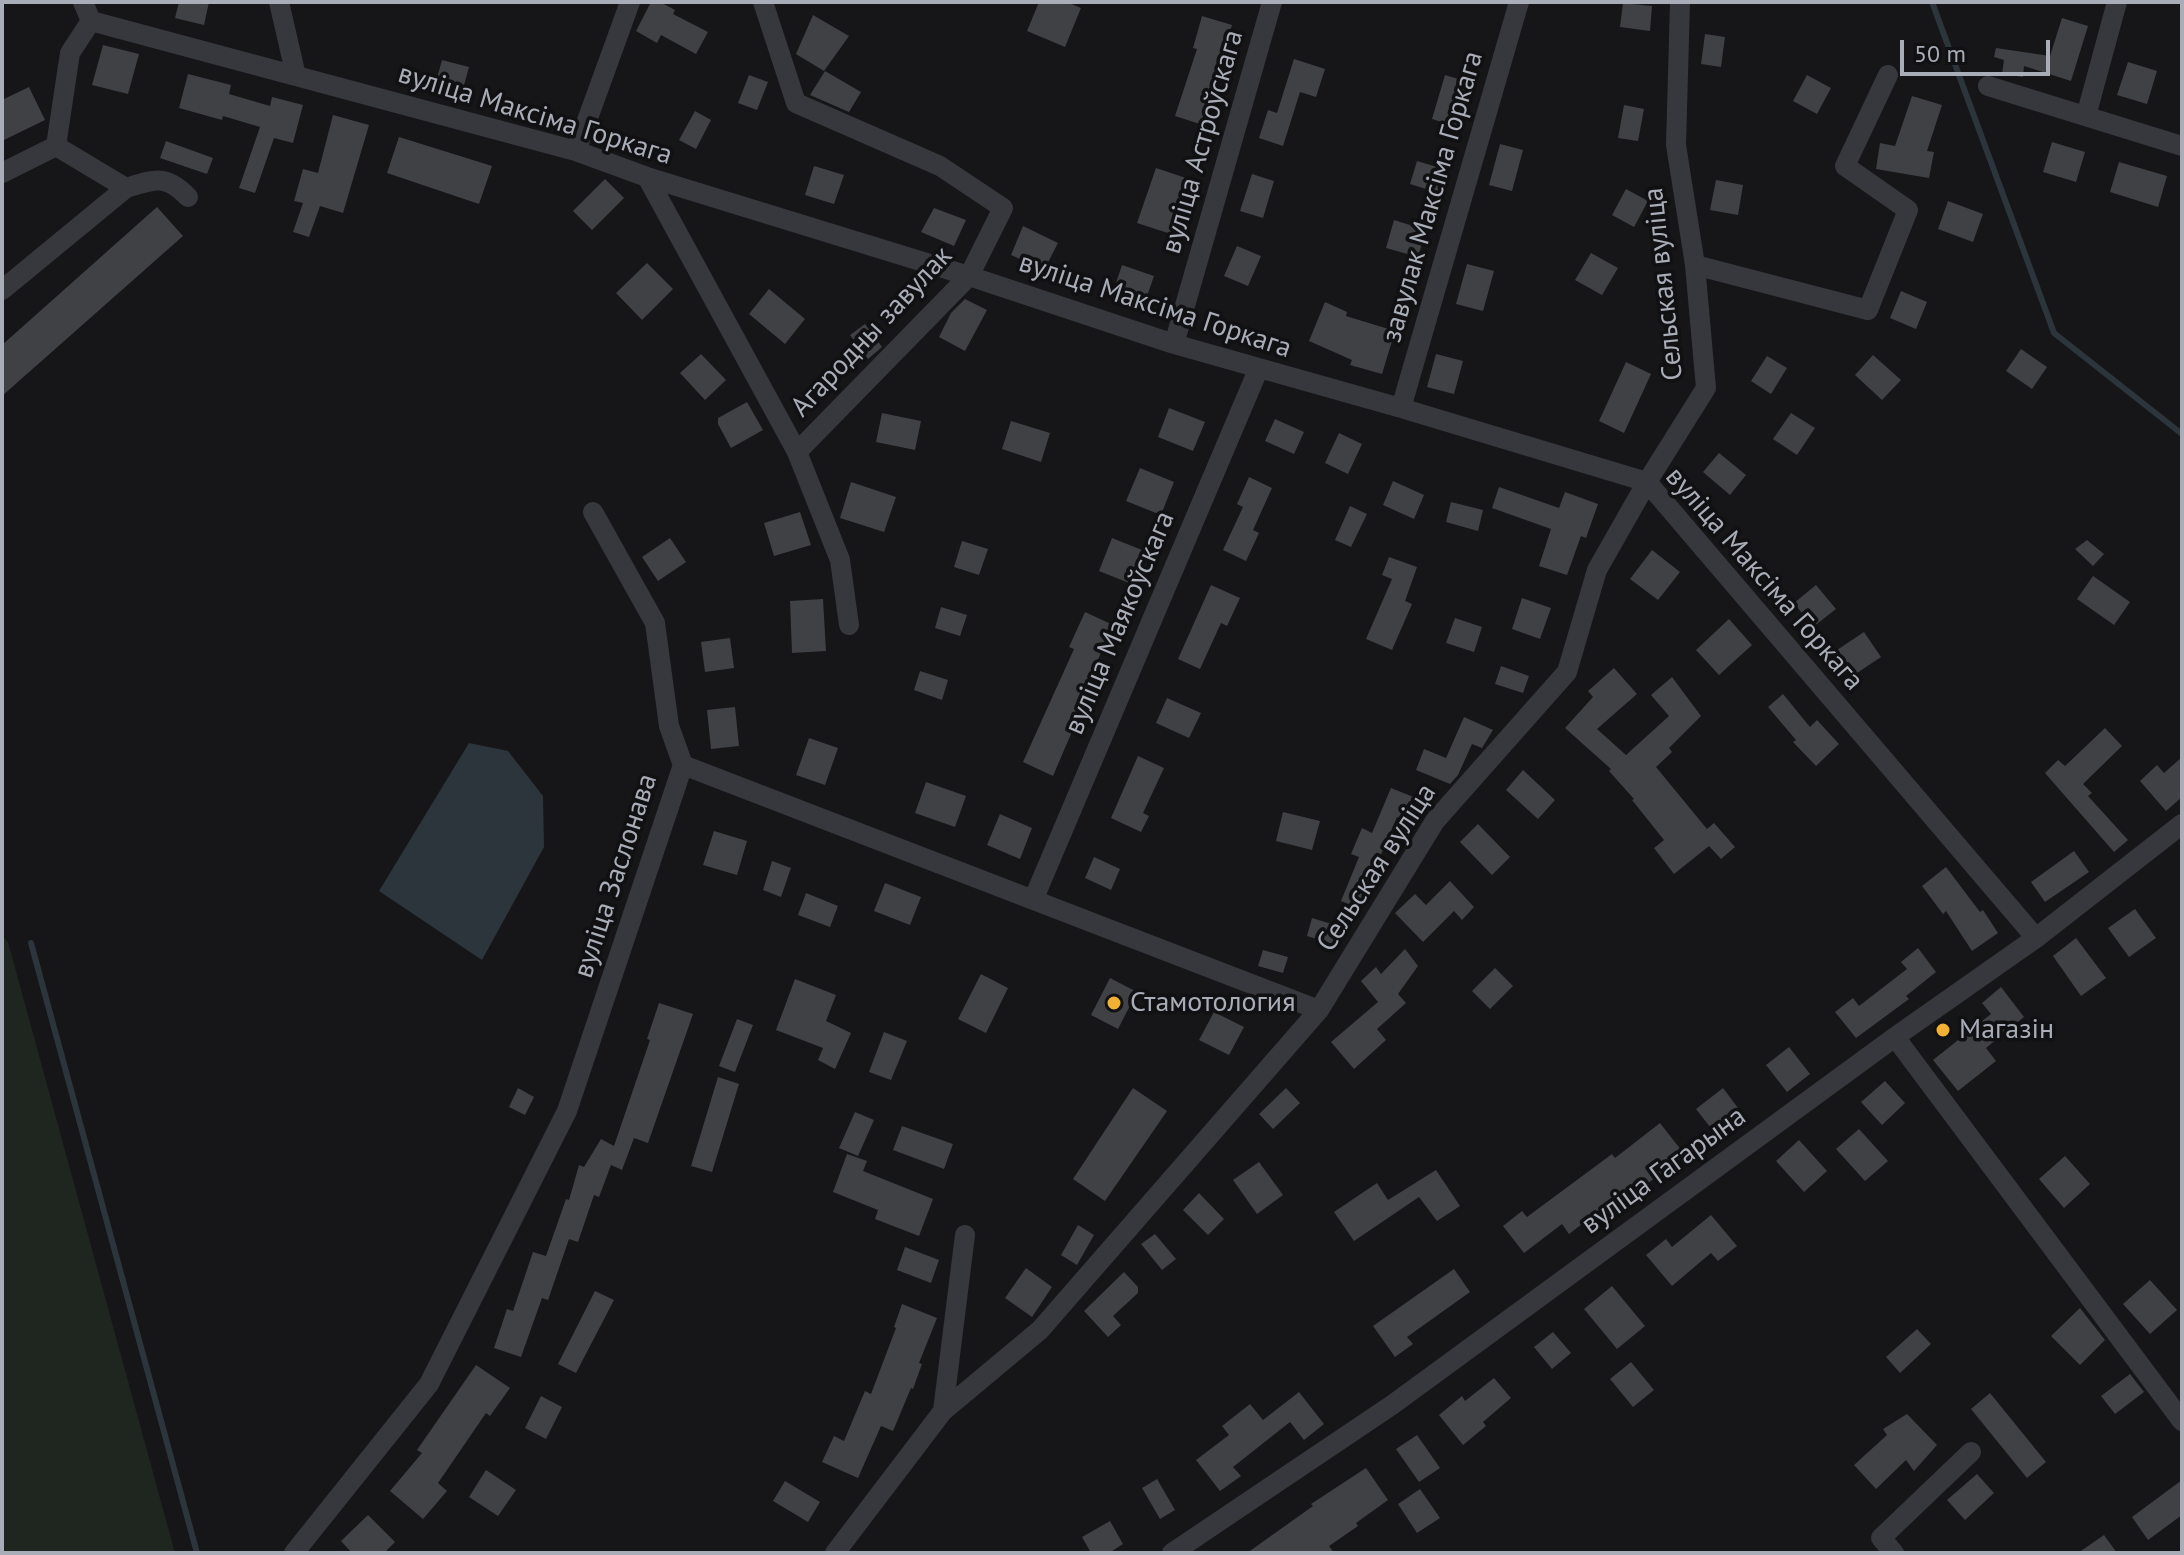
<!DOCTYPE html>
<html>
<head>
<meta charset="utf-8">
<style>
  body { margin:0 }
  #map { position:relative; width:2184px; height:1555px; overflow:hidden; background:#161618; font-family:"PT Sans",sans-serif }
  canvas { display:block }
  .frame { position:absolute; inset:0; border:4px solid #a8adb8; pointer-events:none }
  .scale { position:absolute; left:1900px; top:40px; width:150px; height:36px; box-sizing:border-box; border:4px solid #a8adb8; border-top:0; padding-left:10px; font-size:24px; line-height:28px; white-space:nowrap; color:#a8adb8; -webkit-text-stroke:6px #111113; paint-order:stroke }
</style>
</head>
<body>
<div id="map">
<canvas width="2184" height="1555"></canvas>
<div class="frame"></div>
<div class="scale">50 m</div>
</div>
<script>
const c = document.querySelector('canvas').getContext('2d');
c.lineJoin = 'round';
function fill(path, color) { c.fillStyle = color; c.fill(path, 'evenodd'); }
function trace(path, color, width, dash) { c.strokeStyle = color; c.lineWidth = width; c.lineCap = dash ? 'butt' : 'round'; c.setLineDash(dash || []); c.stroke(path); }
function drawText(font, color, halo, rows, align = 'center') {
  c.font = font + ' "PT Sans",sans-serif'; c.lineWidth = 7; c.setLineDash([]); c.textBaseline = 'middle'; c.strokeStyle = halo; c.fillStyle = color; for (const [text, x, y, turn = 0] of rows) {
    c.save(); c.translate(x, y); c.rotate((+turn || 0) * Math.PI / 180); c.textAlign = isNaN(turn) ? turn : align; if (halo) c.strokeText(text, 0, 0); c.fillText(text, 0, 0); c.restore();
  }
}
fill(new Path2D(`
  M2 936 8 942 175 1553H2Z`), '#1e261f');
fill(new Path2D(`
  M469 743 508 751 543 796 544 847 482 960 379 891Z`), '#2c353c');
trace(new Path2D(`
  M1932 2 2054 333 2182 434
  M31 943 197 1553`), '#2c353c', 6);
fill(new Path2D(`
  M179 2H209L204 25 175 18Z
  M651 2H660L675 10 673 14 708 32 696 54 661 35 657 43 636 31Z
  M1039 2H1067L1081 8 1065 47 1027 31Z
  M1623 3 1652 6 1650 31 1620 27Z
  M813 15 849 36 824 71 796 54Z
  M1202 16 1232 25 1217 76H1220L1203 125 1175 116 1197 49 1193 48Z
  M2062 18 2088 26 2071 81 2024 66 2023 77 2002 74 2004 60 1994 57 1996 48 2050 56Z
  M1705 34 1725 37 1721 67 1701 64Z
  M103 45 139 54 128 94 92 85Z
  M1294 59 1325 69 1316 97 1300 92 1283 146 1259 138 1268 110 1277 113Z
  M442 60 469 67 463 89 436 82Z
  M2128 62 2157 71 2147 104 2117 95Z
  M825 71 861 92 849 112 810 95Z
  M188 74 231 85 229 94 270 106 272 97 303 105 293 143 274 138 255 193 239 188 260 127 223 116 222 120 179 108Z
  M749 75 768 82 757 110 738 103Z
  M1445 75 1472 83 1458 127 1432 119Z
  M1807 75 1831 88 1817 114 1793 101Z
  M29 87 45 120 2 141V100Z
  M1912 96 1942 105 1927 151 1934 152 1929 178 1876 169 1880 143 1895 146Z
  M1624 105 1644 109 1638 141 1618 138Z
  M695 111 711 120 696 149 679 140Z
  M333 115 369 125 343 213 320 206 309 237 293 232 303 203 294 201 303 169 318 173Z
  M399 137 492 166 479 204 387 173Z
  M166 141 213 158 207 174 160 158Z
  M2052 142 2085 152 2076 182 2043 172Z
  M1500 144 1523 150 1512 191 1489 185Z
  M1417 161 1447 170 1439 193 1410 184Z
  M2119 162 2167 176 2158 207 2110 192Z
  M814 166 844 175 834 204 805 195Z
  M1156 168 1192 180 1174 235 1137 223Z
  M1252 174 1274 181 1263 218 1240 211Z
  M605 179 624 198 592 230 573 211Z
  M1716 180 1743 185 1738 215 1710 210Z
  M1626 189 1648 201 1634 227 1612 215Z
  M1948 201 1983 214 1973 242 1938 229Z
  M157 207 183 236 2 396V345Z
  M934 208 966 220 954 246 921 232Z
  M1394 220 1426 230 1418 257 1386 248Z
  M1023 226 1058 243 1044 270 1011 255Z
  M1237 246 1261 256 1248 286 1224 276Z
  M1591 253 1618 268 1602 295 1575 280Z
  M647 263 673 289 642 320 616 293Z
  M1467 264 1494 271 1483 311 1456 304Z
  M1122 265 1154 276 1145 302 1113 292Z
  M769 289 805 319 785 344 749 314Z
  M1901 291 1927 302 1916 329 1890 318Z
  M965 299 987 310 965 351 939 337 951 313Z
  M1325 302 1347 312 1346 316 1395 331 1382 374 1350 365 1352 360 1309 341Z
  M865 324 882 347 868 359 850 335Z
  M2021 349 2047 367 2032 389 2006 371Z
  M701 354 726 380 705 400 680 373Z
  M1436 354 1463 361 1454 394 1427 387Z
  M1873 355 1901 380 1882 400 1855 375Z
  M1767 356 1787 368 1771 394 1751 381Z
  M1626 362 1651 374 1624 433 1599 421Z
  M747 402 763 430 731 448 718 424V418Z
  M1169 408 1205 422 1193 451 1158 437Z
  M882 413 921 421 915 450 876 442Z
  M1791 413 1815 428 1797 455 1773 439Z
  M1275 419 1304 432 1294 454 1265 441Z
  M1011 421 1050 433 1041 462 1002 449Z
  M1339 433 1362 444 1348 474 1325 463Z
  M1719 453 1746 475 1730 495 1703 472Z
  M1140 468 1174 482 1161 515 1126 501Z
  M1249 477 1272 488 1253 530 1259 533 1246 561 1223 550 1243 507 1237 504Z
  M1393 481 1424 495 1414 519 1383 505Z
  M851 482 896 497 884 532 840 518Z
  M1499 487 1559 508 1565 492 1598 504 1586 538 1581 536 1567 575 1539 566 1551 529 1492 508Z
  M1451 502 1483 510 1478 531 1446 522Z
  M1350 506 1367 514 1351 547 1335 540Z
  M800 512 811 545 774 556 764 523Z
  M670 538 686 562 658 581 642 557Z
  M1112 538 1142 550 1129 583 1099 571Z
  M2087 540 2104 554 2093 566 2075 549Z
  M962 541 988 549 979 575 954 567Z
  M1652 550 1680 572 1658 600 1630 579Z
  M1389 557 1417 567 1405 601 1412 604 1392 650 1366 639 1392 579 1382 575Z
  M2093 576 2130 602 2114 625 2077 599Z
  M1211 585 1240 598 1227 626 1221 623 1200 669 1178 659Z
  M1816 585 1836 609 1813 627 1794 603Z
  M1522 598 1551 608 1540 639 1512 629Z
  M823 599 826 651 792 653 790 601Z
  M941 607 967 615 960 636 935 628Z
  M1085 612 1113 625 1093 671 1097 673 1053 776 1023 762 1074 649 1069 647Z
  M1455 618 1482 627 1474 652 1446 643Z
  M1729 619 1752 645 1719 675 1696 650Z
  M1864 632 1881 657 1854 675 1837 650Z
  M730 638 734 668 705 672 701 642Z
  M1501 666 1529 676 1523 693 1495 684Z
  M1614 668 1637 694 1597 729 1626 755 1669 716 1651 695 1672 677 1701 716 1669 748 1672 752 1656 767 1707 829 1714 823 1735 847 1721 859 1709 846 1674 874 1654 848 1664 840 1632 800 1634 799 1609 771 1611 769 1565 728 1593 697 1588 691Z
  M920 671 948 680 942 700 914 690Z
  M1783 694 1810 727 1817 720 1839 744 1816 766 1793 742 1796 740 1768 707Z
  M1167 698 1201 713 1189 738 1156 723Z
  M735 707 739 746 711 749 707 710Z
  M1464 717 1493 730 1482 748 1472 744 1458 775 1450 784 1416 770 1424 749 1446 758Z
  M2105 728 2122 746 2083 784 2092 793 2088 796 2128 840 2114 852 2045 773 2058 760 2065 766Z
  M809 738 838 748 825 785 796 775Z
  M1138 756 1164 768 1143 813 1149 816 1141 832 1111 818Z
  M2182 757V797L2166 811 2140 781 2157 765 2164 773Z
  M1523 770 1555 800 1538 819 1506 790Z
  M926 782 966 796 955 827 915 813Z
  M1391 788 1416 798 1407 821 1397 817 1358 908 1341 901 1359 857 1351 854 1362 828 1372 833Z
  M1283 812 1320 821 1312 850 1276 841Z
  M1000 814 1032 828 1020 859 987 845Z
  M1478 824 1510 857 1492 875 1460 842Z
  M714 831 747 841 737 875 703 865Z
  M2074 851 2089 872 2045 902 2031 882Z
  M1094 857 1120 869 1111 890 1085 878Z
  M772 861 791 868 781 897 763 890Z
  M1946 867 1980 912 1983 910 1998 933 1972 951 1946 911 1943 914 1922 886Z
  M1450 881 1474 907 1462 920 1454 911 1423 942 1395 913 1415 894 1426 905Z
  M885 883 921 897 910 925 874 911Z
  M806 893 838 906 830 927 798 915Z
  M2135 909 2156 938 2129 957 2108 928Z
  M1312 918 1338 926 1333 944 1307 936Z
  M2076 938 2106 978 2081 996 2053 956Z
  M1918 948 1936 972 1906 996 1909 999 1856 1038 1835 1012 1853 998 1859 1006 1907 969 1901 962Z
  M1405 949 1418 966 1398 994 1406 1003 1377 1029 1386 1040 1354 1069 1331 1042 1378 1002 1361 981 1376 967 1381 974Z
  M1263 950 1288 957 1283 973 1258 966Z
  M1495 968 1513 986 1490 1009 1472 991Z
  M981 974 1008 988 986 1033 958 1019Z
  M1110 978 1137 992 1118 1029 1091 1015Z
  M795 979 836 995 826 1021 851 1033 835 1069 818 1060 823 1048 776 1030Z
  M2001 987 2024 1017 1986 1048 1996 1061 1958 1091 1933 1060 1991 1014 1982 1003Z
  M659 1003 693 1014 648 1143 634 1138 622 1170 611 1165 599 1197 594 1195 578 1242 569 1239 548 1300 542 1298 521 1357 494 1348 507 1309 513 1311 533 1252 546 1256 566 1199 569 1200 579 1165 584 1167 601 1139 614 1146 650 1040 647 1039Z
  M1214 1012 1244 1027 1229 1055 1199 1040Z
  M737 1019 753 1025 735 1072 719 1066Z
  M884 1032 907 1041 891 1080 869 1072Z
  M1789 1047 1810 1074 1787 1092 1766 1065Z
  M718 1077 739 1084 712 1172 691 1166Z
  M1885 1081 1905 1103 1882 1125 1861 1102Z
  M518 1088 534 1097 525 1115 509 1107Z
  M1133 1088 1167 1111 1105 1201 1073 1179Z
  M1286 1088 1300 1103 1273 1129 1259 1114Z
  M1723 1088 1744 1116 1717 1136 1696 1109Z
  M855 1112 874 1120 858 1156 839 1148Z
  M1660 1123 1685 1155 1639 1190 1642 1193 1623 1209 1615 1199 1569 1234 1562 1224 1524 1253 1503 1226 1522 1211 1527 1217 1612 1154 1615 1158Z
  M902 1126 953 1144 944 1169 893 1150Z
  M1859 1129 1888 1161 1865 1181 1836 1149Z
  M1799 1140 1827 1171 1804 1192 1776 1161Z
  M847 1154 867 1161 863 1171 933 1199 919 1236 875 1219 878 1210 833 1192Z
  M2065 1156 2090 1184 2064 1208 2039 1179Z
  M1259 1162 1283 1195 1257 1214 1233 1180Z
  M1436 1170 1460 1206 1437 1221 1419 1197 1354 1241 1334 1212 1377 1183 1388 1200Z
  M1199 1193 1224 1219 1208 1235 1183 1210Z
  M1711 1215 1737 1246 1718 1261 1711 1253 1672 1286 1646 1255 1666 1239 1672 1247Z
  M1078 1225 1094 1235 1077 1265 1061 1255Z
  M1155 1234 1176 1259 1162 1270 1141 1244Z
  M905 1247 939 1260 931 1283 897 1270Z
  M1026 1268 1052 1287 1032 1317 1005 1298Z
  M1454 1269 1470 1292 1407 1337 1413 1344 1395 1357 1373 1326Z
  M1124 1272 1138 1287V1293L1113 1316 1121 1325 1108 1337 1084 1311Z
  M2150 1280 2177 1310 2150 1334 2123 1304Z
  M1612 1286 1645 1326 1617 1349 1584 1309Z
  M595 1291 614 1300 576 1373 558 1364Z
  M902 1304 937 1318 919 1363 922 1364 913 1389 911 1388 893 1431 881 1426 858 1478 822 1462 834 1436 844 1441 865 1391 871 1394 896 1328 894 1327Z
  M2080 1308 2105 1340 2080 1365 2051 1336Z
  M1917 1329 1931 1344 1900 1373 1886 1357Z
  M1553 1332 1571 1353 1552 1369 1534 1347Z
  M1631 1362 1654 1390 1633 1407 1610 1379Z
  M476 1365 510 1388 490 1416 486 1413 438 1483 447 1491 423 1519 390 1491 422 1453 417 1450Z
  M2130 1374 2144 1392 2115 1414 2101 1396Z
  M1494 1378 1511 1398 1483 1422 1486 1426 1463 1445 1439 1415 1462 1396 1465 1401Z
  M1299 1392 1324 1424 1304 1440 1290 1422 1233 1467 1241 1476 1220 1491 1196 1460 1229 1435 1222 1426 1250 1404 1263 1420Z
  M1990 1393 2046 1462 2027 1478 1971 1409Z
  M541 1396 562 1407 546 1439 525 1428Z
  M1907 1414 1937 1445 1914 1471 1906 1460 1876 1489 1854 1465 1887 1435 1883 1429Z
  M1417 1435 1440 1468 1419 1482 1396 1449Z
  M1366 1468 1388 1500 1356 1523 1358 1526 1329 1546 1334 1553H1247L1313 1506 1311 1504Z
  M486 1470 516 1490 498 1516 469 1497Z
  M1977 1474 1994 1493 1965 1520 1947 1500Z
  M1157 1479 1175 1510 1160 1519 1142 1488Z
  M2182 1480V1515L2148 1540 2132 1517Z
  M785 1481 820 1502 808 1522 773 1501Z
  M1420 1489 1440 1518 1417 1533 1398 1504Z
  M368 1515 395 1542 384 1553H352L341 1541Z
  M1110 1521 1123 1544 1109 1553H1091L1082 1537Z
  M2104 1535 2117 1553H2078Z`), '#404145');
trace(new Path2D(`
  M83 2 91 21 576 151 647 177 969 276 1174 344 1401 408 1647 482 2036 938
  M279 2 296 76
  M763 2 796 103 940 166 1003 208 969 276 797 452
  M1988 86 2182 146
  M2086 116 2117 2
  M576 151 630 2
  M2 173 56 146
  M647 177 797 452 840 560 849 625
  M126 188C155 179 166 174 188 197
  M1695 265 1868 310 1908 210 1845 166 1888 75
  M2 290 126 188 56 146 70 53 91 21
  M1174 344 1272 2
  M1401 408 1519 2
  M593 512 655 623 669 726 683 765
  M1034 898 1258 370
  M1895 1037 2182 1421
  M943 1411 965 1235
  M294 1553 429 1384 567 1111 683 765 1319 1010
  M835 1553 943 1411 1040 1330 1319 1010 1435 821 1567 672 1597 570 1647 482 1706 388 1695 265 1676 145 1680 2
  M1172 1553 1392 1405 1895 1037 2036 938 2182 824
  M1894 1553 1881 1538 1971 1452`), '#37383d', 20);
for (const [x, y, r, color] of [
  [1114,1003,8,"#f2b134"],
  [1943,1030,8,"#f2b134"]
]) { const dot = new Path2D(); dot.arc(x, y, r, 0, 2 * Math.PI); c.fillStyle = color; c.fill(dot); trace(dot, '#111113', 3); }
drawText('28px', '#a8adb8', '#111113', [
  ["вуліца Максіма Горкага",535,115,17],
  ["вуліца Астроўскага",1203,142,-74],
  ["завулак Максіма Горкага",1433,197,-74],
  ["Сельская вуліца",1664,284,-96],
  ["вуліца Максіма Горкага",1155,306,18],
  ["Агародны завулак",872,332,-47],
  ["вуліца Максіма Горкага",1764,579,49],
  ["вуліца Маякоўскага",1120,623,-67],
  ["Сельская вуліца",1377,868,-57],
  ["вуліца Заслонава",616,876,-72],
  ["вуліца Гагарына",1664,1171,-36]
]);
drawText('28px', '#a8adb8', '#111113', [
  ["Стамотология",1130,1003],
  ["Магазін",1959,1030]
], 'left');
</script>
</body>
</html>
